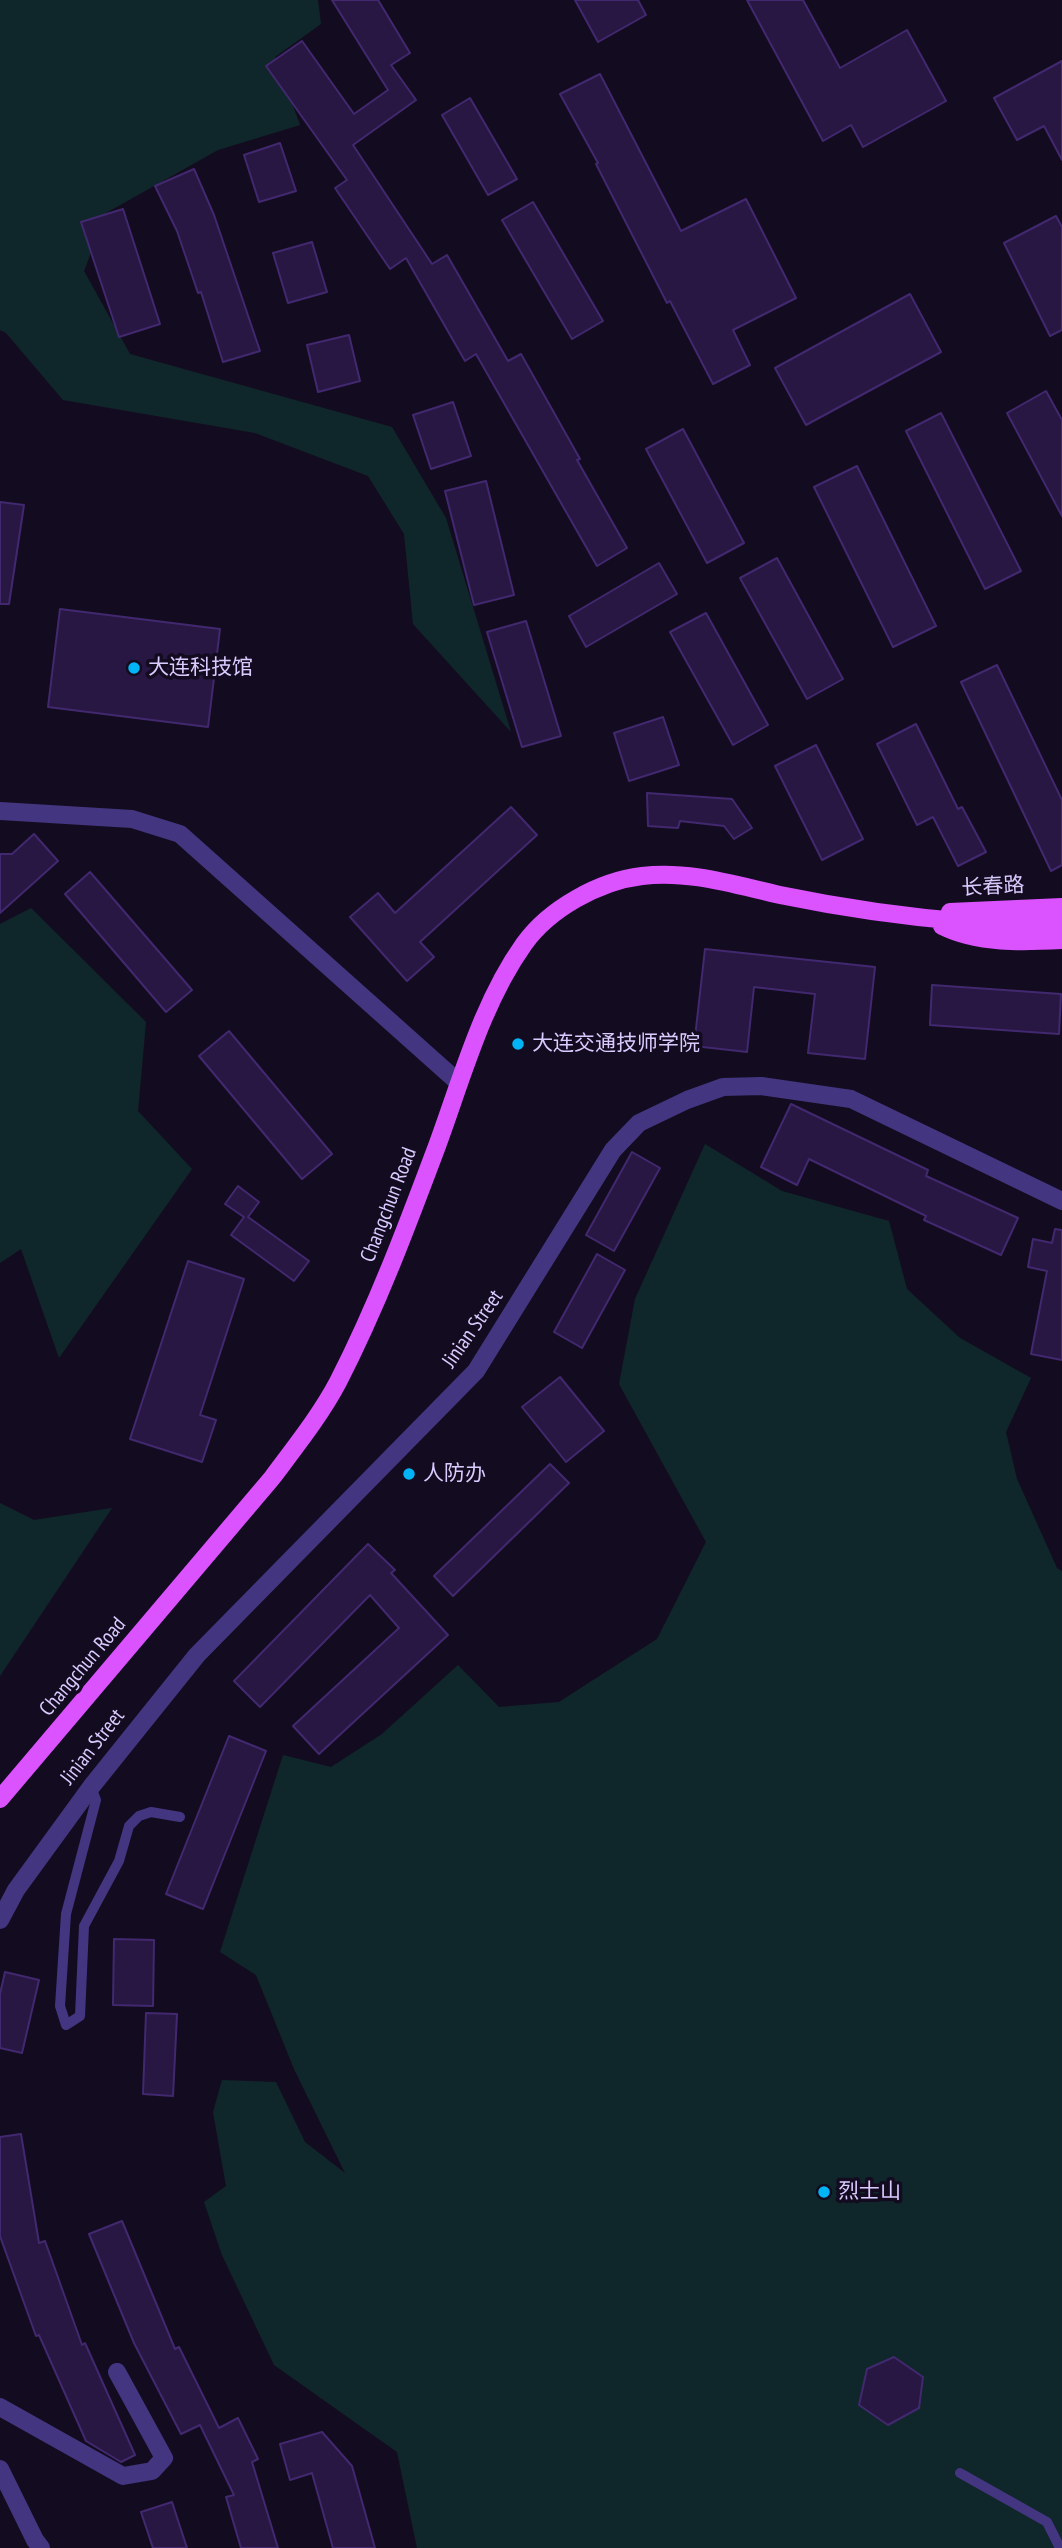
<!DOCTYPE html>
<html>
<head>
<meta charset="utf-8">
<style>
  body { margin:0 }
  canvas { display:block; background:#130c20 }
</style>
</head>
<body>
<canvas width="1062" height="2548"></canvas>
<script>
const c = document.querySelector('canvas').getContext('2d');
c.lineJoin = 'round';
function fill(path, color) { c.fillStyle = color; c.fill(path, 'evenodd'); }
function trace(path, color, width, dash) { c.strokeStyle = color; c.lineWidth = width; c.lineCap = dash ? 'butt' : 'round'; c.setLineDash(dash || []); c.stroke(path); }
function drawText(font, color, halo, rows, align = 'center') {
  c.font = font + ' "PT Sans Narrow","Noto Sans SC",sans-serif'; c.lineWidth = 7; c.setLineDash([]); c.textBaseline = 'middle'; c.strokeStyle = halo; c.fillStyle = color; for (const [text, x, y, turn = 0] of rows) {
    c.save(); c.translate(x, y); c.rotate((+turn || 0) * Math.PI / 180); c.textAlign = isNaN(turn) ? turn : align; if (halo) c.strokeText(text, 0, 0); c.fillText(text, 0, 0); c.restore();
  }
}
fill(new Path2D(`
  M0 0H318L321 24 275 57 300 125 218 150 106 213 84 271 130 354 392 427 446 518 511 732 413 624 404 534 368 476 255 433 63 400 6 333 0 330Z
  M31 908 146 1022 138 1111 192 1169 59 1358 21 1249 0 1263V924Z
  M705 1144 782 1191 889 1221 907 1289 960 1338 1031 1378 1006 1432 1017 1479 1057 1568 1062 1571V2548H417L397 2452 274 2365 222 2255 204 2202 226 2186 213 2112 222 2080 276 2082 305 2142 345 2173 294 2069 256 1975 220 1952 283 1755 331 1767 382 1734 458 1665 499 1707 559 1702 657 1639 706 1542 619 1384 635 1299Z
  M0 1503 34 1520 112 1508 0 1676Z`), '#0f272a');
const building = new Path2D(`
  M332 0H378L410 53 391 65 416 100 353 145 432 264 447 255 508 361 521 354 580 459 577 460 627 548 597 566 476 354 465 361 406 258 390 269 335 188 347 180 266 66 302 41 354 114 388 90Z
  M575 0H638L646 15 598 42Z
  M747 0H803L840 68 907 30 946 101 863 147 851 125 823 141Z
  M1062 61V160L1044 126 1017 140 994 98Z
  M600 74 681 231 746 199 796 298 733 330 750 365 713 384 670 301 667 303 596 164 598 163 560 94Z
  M470 98 517 179 488 195 442 115Z
  M280 143 296 191 259 202 244 155Z
  M194 169 214 215 260 351 223 362 201 292 198 293 177 231 155 186Z
  M533 202 603 321 572 339 502 220Z
  M123 209 160 324 119 337 81 222Z
  M1056 216 1062 227V330L1050 336 1004 243Z
  M312 242 327 292 288 303 273 253Z
  M910 294 941 352 806 425 775 368Z
  M349 335 360 381 318 392 307 345Z
  M1046 391 1062 420V516L1007 413Z
  M453 402 471 456 431 469 413 415Z
  M941 413 1021 571 985 589 906 431Z
  M683 429 744 543 707 563 646 449Z
  M857 466 936 626 893 647 814 487Z
  M486 481 514 595 474 605 445 491Z
  M0 502 24 505 9 604H0Z
  M777 558 843 679 807 699 740 578Z
  M659 563 677 594 586 647 569 616Z
  M60 609 220 629 208 727 48 707Z
  M706 613 768 725 733 745 670 632Z
  M526 621 561 736 522 747 487 632Z
  M997 665 1062 800V865L1051 871 961 682Z
  M663 717 679 765 629 781 614 733Z
  M916 724 958 809 962 807 986 852 958 866 933 817 917 825 877 744Z
  M816 745 863 839 822 860 775 766Z
  M647 793 732 799 752 828 734 839 724 826 680 821 678 828 648 826Z
  M511 807 537 835 420 942 434 957 407 981 350 917 378 893 395 913Z
  M34 834 58 861 0 913V854H12Z
  M90 872 192 990 166 1012 65 894Z
  M705 949 875 967 865 1059 808 1053 815 994 754 987 747 1052 694 1046Z
  M932 985 1061 994 1059 1034 930 1025Z
  M229 1031 332 1154 302 1179 199 1056Z
  M791 1104 928 1170 926 1176 1018 1218 1001 1255 924 1220 926 1216 809 1159 797 1185 761 1167Z
  M632 1152 660 1168 614 1251 586 1235Z
  M238 1186 259 1202 248 1217 309 1261 294 1281 231 1235 244 1217 225 1204Z
  M1055 1229 1062 1230V1360L1031 1354 1047 1271 1028 1267 1033 1239 1052 1243Z
  M597 1254 625 1270 582 1348 554 1332Z
  M188 1261 244 1279 200 1415 216 1420 202 1462 130 1439Z
  M560 1377 604 1431 566 1462 522 1407Z
  M550 1464 569 1483 453 1596 434 1576Z
  M368 1544 395 1570 391 1573 448 1635 319 1754 293 1726 399 1628 370 1595 260 1707 234 1681Z
  M229 1736 266 1751 203 1909 166 1894Z
  M114 1939 154 1940 153 2006 113 2005Z
  M5 1972 39 1980 22 2053 0 2048V1994Z
  M146 2013 177 2014 173 2096 143 2094Z
  M21 2134 39 2243 45 2241 82 2345 85 2343 135 2455 121 2462 86 2441 39 2335 36 2336 0 2236V2137Z
  M122 2221 175 2349 179 2347 219 2428 238 2418 258 2459 252 2462 278 2548H241L226 2497 234 2495 200 2425 181 2434 134 2343 89 2234Z
  M894 2357 923 2377 919 2408 888 2425 859 2405 867 2369Z
  M322 2432 352 2466 375 2548H333L312 2473 290 2480 280 2444Z
  M172 2502 187 2548H153L141 2512Z`);
fill(building, '#271742');
trace(building, '#42286f', 2);
trace(new Path2D(`
  M91 1787 96 1800 66 1914 60 2006 66 2025 80 2016 84 1926 119 1861 129 1826 139 1816 151 1812 180 1817
  M960 2473 1047 2522 1060 2548`), '#443581', 10);
trace(new Path2D(`
  M0 811 132 819 180 834 459 1083
  M0 1920 16 1890 91 1787 197 1655 476 1371 613 1150 639 1123 687 1100 723 1087 761 1086 851 1099 1062 1201
  M0 2407 123 2476 152 2471 164 2458 117 2372
  M0 2469 35 2540 41 2548`), '#443581', 18);
trace(new Path2D(`
  M950 912 1062 907
  M942 926C978 944 1023 942 1062 940
  M0 1799 272 1478C295 1447 320 1416 338 1382 377 1306 407 1226 437 1146 462 1078 482 1003 524 944 549 909 599 881 642 876 688 870 735 885 780 895 843 908 905 917 969 922 1001 924 1031 927 1062 923`), '#db52ff', 18);
for (const [x, y, r, color] of [
  [134,668,7,"#00b4f6"],
  [518,1044,7,"#00b4f6"],
  [409,1474,7,"#00b4f6"],
  [824,2192,7,"#00b4f6"]
]) { const dot = new Path2D(); dot.arc(x, y, r, 0, 2 * Math.PI); c.fillStyle = color; c.fill(dot); trace(dot, '#130c20', 2.5); }
drawText('21px', '#dacbff', '#130c20', [
  ["大连科技馆",148,668],
  ["大连交通技师学院",532,1044],
  ["人防办",423,1474],
  ["烈士山",838,2192]
], 'left');
drawText('21px', '#dacbff', '#130c20', [
  ["长春路",993,887,-3],
  ["Changchun Road",389,1205,-69],
  ["Jinian Street",473,1329,-55],
  ["Changchun Road",83,1667,-50],
  ["Jinian Street",93,1747,-52]
]);
</script>
</body>
</html>
